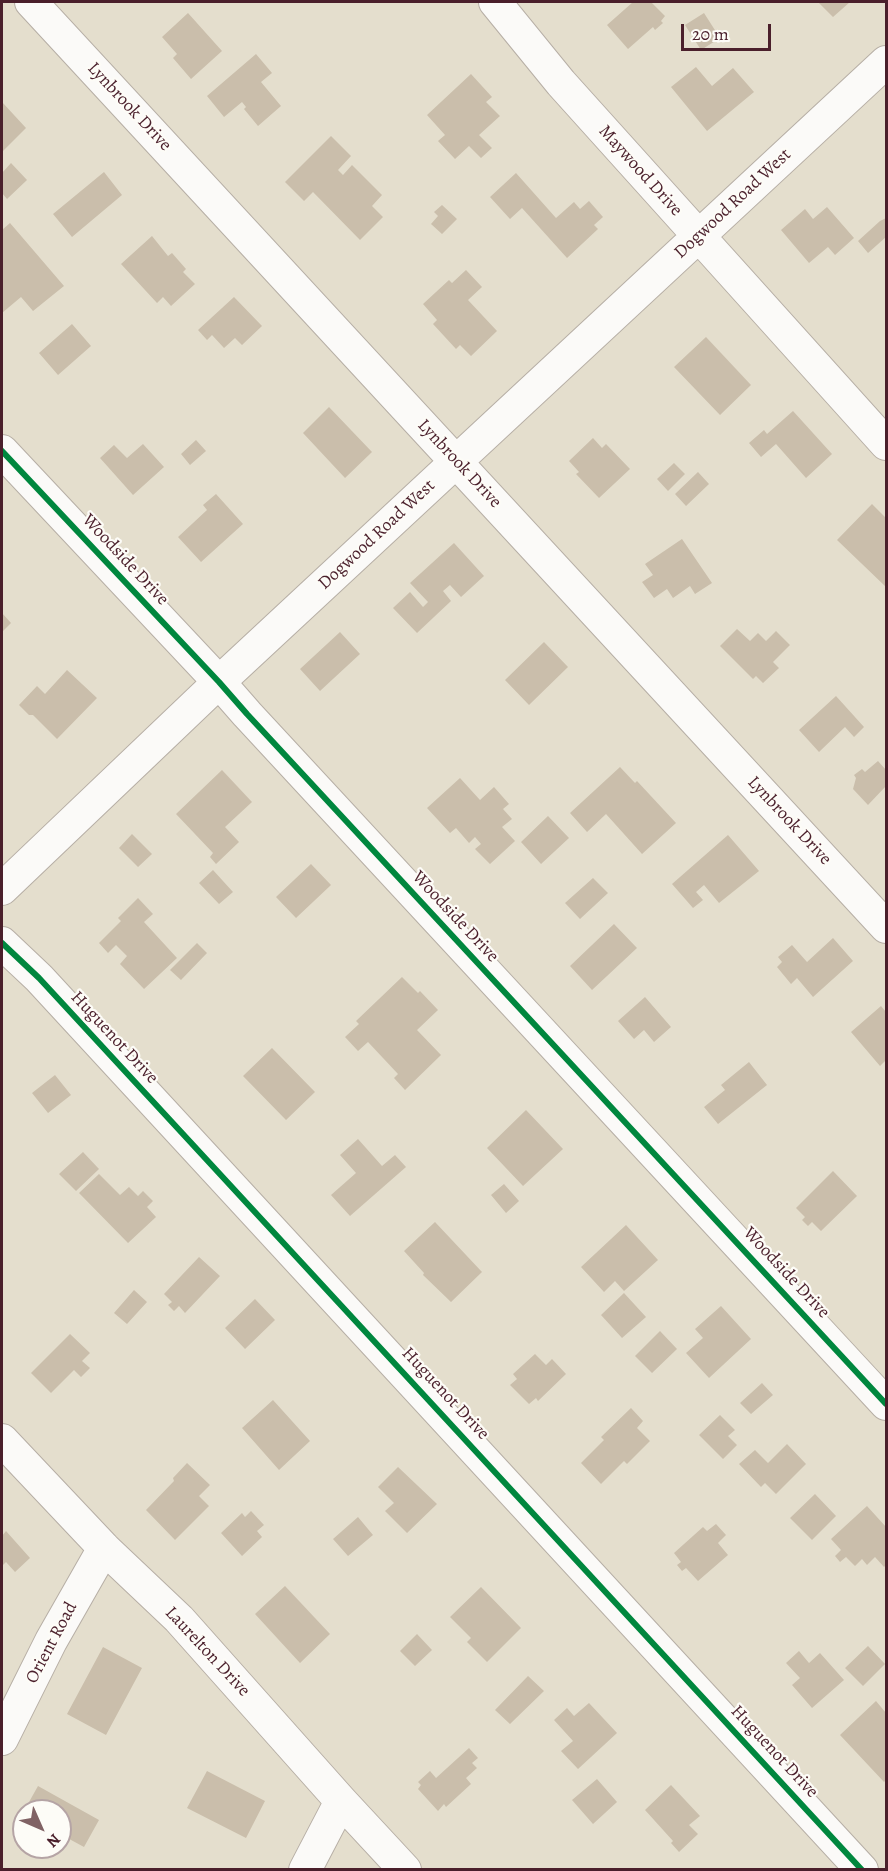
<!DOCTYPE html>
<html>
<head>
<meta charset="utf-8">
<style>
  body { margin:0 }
  #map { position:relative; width:888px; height:1871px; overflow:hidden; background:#e4decd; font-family:Alegreya,serif }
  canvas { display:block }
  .frame { position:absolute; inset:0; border:3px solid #4a1f2b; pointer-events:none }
  .north { position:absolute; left:12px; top:1799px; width:60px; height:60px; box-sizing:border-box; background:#fdfcf7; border:2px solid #b5a4a5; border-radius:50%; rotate:135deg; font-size:16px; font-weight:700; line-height:24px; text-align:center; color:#4a1f2b }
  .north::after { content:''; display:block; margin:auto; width:21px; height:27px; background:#806264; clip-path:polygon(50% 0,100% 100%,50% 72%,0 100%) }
  .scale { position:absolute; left:681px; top:24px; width:90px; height:27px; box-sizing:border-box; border:3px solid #4a1f2b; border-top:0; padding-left:8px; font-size:18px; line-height:21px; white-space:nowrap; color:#4a1f2b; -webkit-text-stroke:4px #fdfcf7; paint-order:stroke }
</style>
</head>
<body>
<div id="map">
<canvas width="888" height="1871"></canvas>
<div class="frame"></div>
<div class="north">N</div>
<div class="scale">20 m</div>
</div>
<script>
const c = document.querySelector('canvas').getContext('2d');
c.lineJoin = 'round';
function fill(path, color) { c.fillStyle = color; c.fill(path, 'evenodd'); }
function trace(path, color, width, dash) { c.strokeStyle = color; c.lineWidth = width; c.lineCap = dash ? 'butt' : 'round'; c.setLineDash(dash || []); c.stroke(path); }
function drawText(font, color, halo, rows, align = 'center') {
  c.font = font + ' Alegreya,serif'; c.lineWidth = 4.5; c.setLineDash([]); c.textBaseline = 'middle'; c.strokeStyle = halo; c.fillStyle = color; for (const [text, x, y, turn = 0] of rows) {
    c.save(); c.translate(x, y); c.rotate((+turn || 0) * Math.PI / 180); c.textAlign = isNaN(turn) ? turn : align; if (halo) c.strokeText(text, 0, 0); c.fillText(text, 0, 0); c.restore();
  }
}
fill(new Path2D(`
  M633 2H651L665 16 661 21 663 23 655 30 653 27 628 49 607 25Z
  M818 2H850L833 17Z
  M188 13 222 51 191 79 173 58 177 54 162 37Z
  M704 13 720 38 701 50 685 25Z
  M256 54 272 73 261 82 281 106 258 126 244 109 246 107 242 102 224 117 207 96Z
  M696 67 712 86 733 68 754 92 707 131 671 87Z
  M471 74 492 97 486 102 500 116 479 135 492 148 481 158 469 146 455 159 438 141 445 135 427 115Z
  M2 102 26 128 2 152Z
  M331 136 351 156 338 170 343 175 352 165 382 195 372 206 383 217 360 240 313 192 304 201 285 182Z
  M11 163 27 180 7 199 2 193V173Z
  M104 172 122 195 72 237 53 214Z
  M516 173 556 218 574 202 580 209 589 201 603 217 594 225 598 229 567 258 522 208 510 219 490 197Z
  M442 205 457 219 442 234 431 224 438 216 434 212Z
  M827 207 854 238 835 255 828 247 809 263 781 230 805 209 813 219Z
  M886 218V237L868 253 858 241 880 221Z
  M10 223 64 286 33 311 21 297 2 313V230Z
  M152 236 168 256 172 253 186 269 183 272 195 284 171 306 163 297 157 303 121 264Z
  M466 270 482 287 468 300 497 331 471 356 460 345 456 349 433 324 437 320 423 304 449 280 452 283Z
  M234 297 262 326 242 345 235 338 224 348 212 335 207 340 198 330Z
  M72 324 91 346 58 375 39 353Z
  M706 337 751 385 720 415 674 367Z
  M329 407 372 452 345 478 303 433Z
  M793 411 832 454 806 478 776 444 761 457 749 443 764 430 767 434Z
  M593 438 602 448 606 444 630 469 599 498 576 474 579 472 569 461Z
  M196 440 206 451 190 465 181 454Z
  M143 444 164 467 133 495 100 458 114 445 127 458Z
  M674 463 685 474 668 491 657 479Z
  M698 472 709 484 686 506 675 494Z
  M216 494 243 524 201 562 178 537 207 510 203 505Z
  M872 504 886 518V587L837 540Z
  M682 539 712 583 695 594 690 586 673 598 667 589 654 598 642 582 653 575 645 564Z
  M454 543 484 576 461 597 450 585 443 591 451 601 417 633 393 608 410 592 423 607 428 602 410 583Z
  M2 613 11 623 2 632Z
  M737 629 750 641 758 633 766 641 776 631 790 645 773 662 779 668 763 683 756 676 753 679 720 646Z
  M340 632 360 654 320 691 300 669Z
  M544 642 568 667 529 705 505 680Z
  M67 670 97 698 57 739 33 715H29L19 705 37 686 45 694Z
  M836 696 864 727 854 737 845 727 819 752 799 730Z
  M878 761 886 770V786L868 805 853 789 856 778 854 775 862 769 865 772Z
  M620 767 635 783 637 781 676 823 642 854 606 814 587 832 570 813Z
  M222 770 252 802 225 827 239 842 216 864 210 857 213 853 176 814Z
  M460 778 480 800 494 787 509 804 503 809 512 819 502 827 515 841 490 864 475 849 481 844 475 837 469 843 456 828 450 833 427 808Z
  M548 816 569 838 541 864 521 842Z
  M132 834 152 854 138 867 119 848Z
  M728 835 759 871 719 903 704 885 696 892 703 900 693 908 672 884Z
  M311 864 331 885 296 918 276 897Z
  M213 870 233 892 219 904 199 883Z
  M593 878 608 893 580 919 565 903Z
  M138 898 153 914 144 922 177 958 144 989 120 964 127 956 116 945 108 953 99 943 121 921 118 918Z
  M614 924 637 948 592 990 570 966Z
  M833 938 853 961 813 997 797 978 791 984 777 967 782 962 778 957 792 945 807 962Z
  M197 943 207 953 181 980 170 970Z
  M402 977 418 993 420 991 438 1010 417 1030 441 1055 405 1090 394 1078 398 1074 368 1042 358 1051 345 1037 359 1024 356 1021Z
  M645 997 671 1027 654 1042 644 1030 634 1039 618 1021Z
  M881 1006 886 1012V1060L880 1066 851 1032Z
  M272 1048 315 1092 286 1120 243 1076Z
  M749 1062 767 1085 718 1124 704 1107 725 1090 721 1085Z
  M55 1075 71 1095 48 1113 32 1093Z
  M526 1110 563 1149 523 1186 487 1148Z
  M358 1139 382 1166 395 1155 406 1167 350 1216 331 1195 356 1173 340 1155Z
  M83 1152 99 1169 76 1191 59 1174Z
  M833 1171 857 1196 821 1231 812 1222 808 1226 802 1220 805 1217 796 1208Z
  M99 1174 120 1195 129 1187 138 1196 143 1191 153 1201 147 1207 156 1217 128 1243 79 1193Z
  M504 1184 519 1201 506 1213 491 1195Z
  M435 1222 482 1272 451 1302 423 1275 424 1273 404 1251Z
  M626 1225 658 1260 624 1291 615 1281 604 1292 581 1267Z
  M199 1257 220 1276 185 1313 179 1306 174 1311 168 1305 172 1302 164 1294Z
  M134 1290 147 1302 127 1324 114 1313Z
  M624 1293 646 1317 622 1338 601 1315Z
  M255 1299 275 1320 245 1349 225 1328Z
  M721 1306 751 1339 709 1378 686 1353 703 1338 695 1329Z
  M660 1331 677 1349 652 1373 635 1356Z
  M70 1334 90 1353 82 1361 90 1368 81 1377 74 1370 51 1393 31 1373Z
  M535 1354 546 1365 552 1359 566 1374 538 1401 536 1398 529 1404 510 1385 517 1379 513 1374Z
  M762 1383 773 1395 751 1414 740 1403Z
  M273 1400 310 1441 279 1470 242 1428Z
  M631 1408 643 1421 637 1428 650 1441 627 1464 624 1461 601 1484 581 1463 604 1440 601 1437Z
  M720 1415 735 1430 728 1436 737 1445 723 1459 699 1435Z
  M787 1444 806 1464 776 1494 765 1483 761 1487 739 1464 755 1450 768 1463Z
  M187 1463 210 1485 199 1496 209 1506 175 1540 146 1510 174 1481 173 1478Z
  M398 1467 437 1504 407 1533 385 1511 394 1503 378 1487Z
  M815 1494 836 1516 812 1540 790 1518Z
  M867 1506 886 1527V1565L884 1567 875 1557 867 1565 862 1559 855 1566 846 1557 840 1562 835 1556 841 1550 831 1539Z
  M251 1511 264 1525 257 1531 262 1537 242 1556 221 1533 242 1513 245 1517Z
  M358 1517 373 1535 348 1556 333 1539Z
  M716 1524 726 1535 718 1543 728 1555 698 1581 686 1568 682 1571 677 1565 681 1562 674 1553 703 1527 707 1531Z
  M6 1531 30 1558 15 1572 6 1562 2 1566V1536Z
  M285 1586 330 1634 300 1663 255 1614Z
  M481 1587 521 1628 487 1662 467 1642 471 1638 450 1617Z
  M417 1634 432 1650 415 1666 400 1651Z
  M868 1646 885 1664 863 1686 845 1668Z
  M103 1647 142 1668 106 1735 67 1714Z
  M799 1651 809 1663 820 1653 844 1680 812 1708 792 1685 800 1678 786 1663Z
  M528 1676 544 1691 510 1724 495 1710Z
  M876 1701 886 1713V1780L884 1782 840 1735Z
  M589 1703 617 1733 578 1769 561 1751 573 1741 554 1720 567 1708 574 1716Z
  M469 1748 478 1758 472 1763 477 1768 466 1778 471 1784 446 1807 444 1804 438 1811 418 1789 421 1785 418 1782 430 1771 436 1778Z
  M207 1771 265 1801 246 1838 187 1808Z
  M597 1779 617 1802 593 1824 572 1800Z
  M671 1785 700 1816 689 1825 698 1834 679 1852 671 1843 673 1841 645 1810Z
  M38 1786 99 1820 84 1847 60 1834V1811H24Z`), '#cabeab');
const street = new Path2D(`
  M31 2 886 927
  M495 2 561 83 886 444
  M2 451 219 682 247 714 886 1404
  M2 889 219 682 886 62
  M2 943 39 978 862 1870
  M2 1440 104 1548 179 1619 341 1801 405 1870
  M2 1739 51 1641 104 1548
  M305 1870 341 1801`);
trace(street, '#b6aea5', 34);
trace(street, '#fbfaf8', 32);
trace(new Path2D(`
  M2 451 219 682 247 714 886 1404
  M2 943 39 978 862 1870`), '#00873e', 6);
drawText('18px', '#4a1f2b', '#fdfcf7', [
  ["Lynbrook Drive",129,107,47],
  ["Maywood Drive",640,171,48],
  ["Dogwood Road West",733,204,-43],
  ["Lynbrook Drive",459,464,47],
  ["Dogwood Road West",377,535,-43],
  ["Woodside Drive",125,560,47],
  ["Lynbrook Drive",789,821,47],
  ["Woodside Drive",455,917,47],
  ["Huguenot Drive",114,1038,47],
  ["Woodside Drive",786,1273,47],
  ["Huguenot Drive",445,1394,47],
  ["Orient Road",52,1643,-62],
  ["Laurelton Drive",207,1652,47],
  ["Huguenot Drive",774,1752,47]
]);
</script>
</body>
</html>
